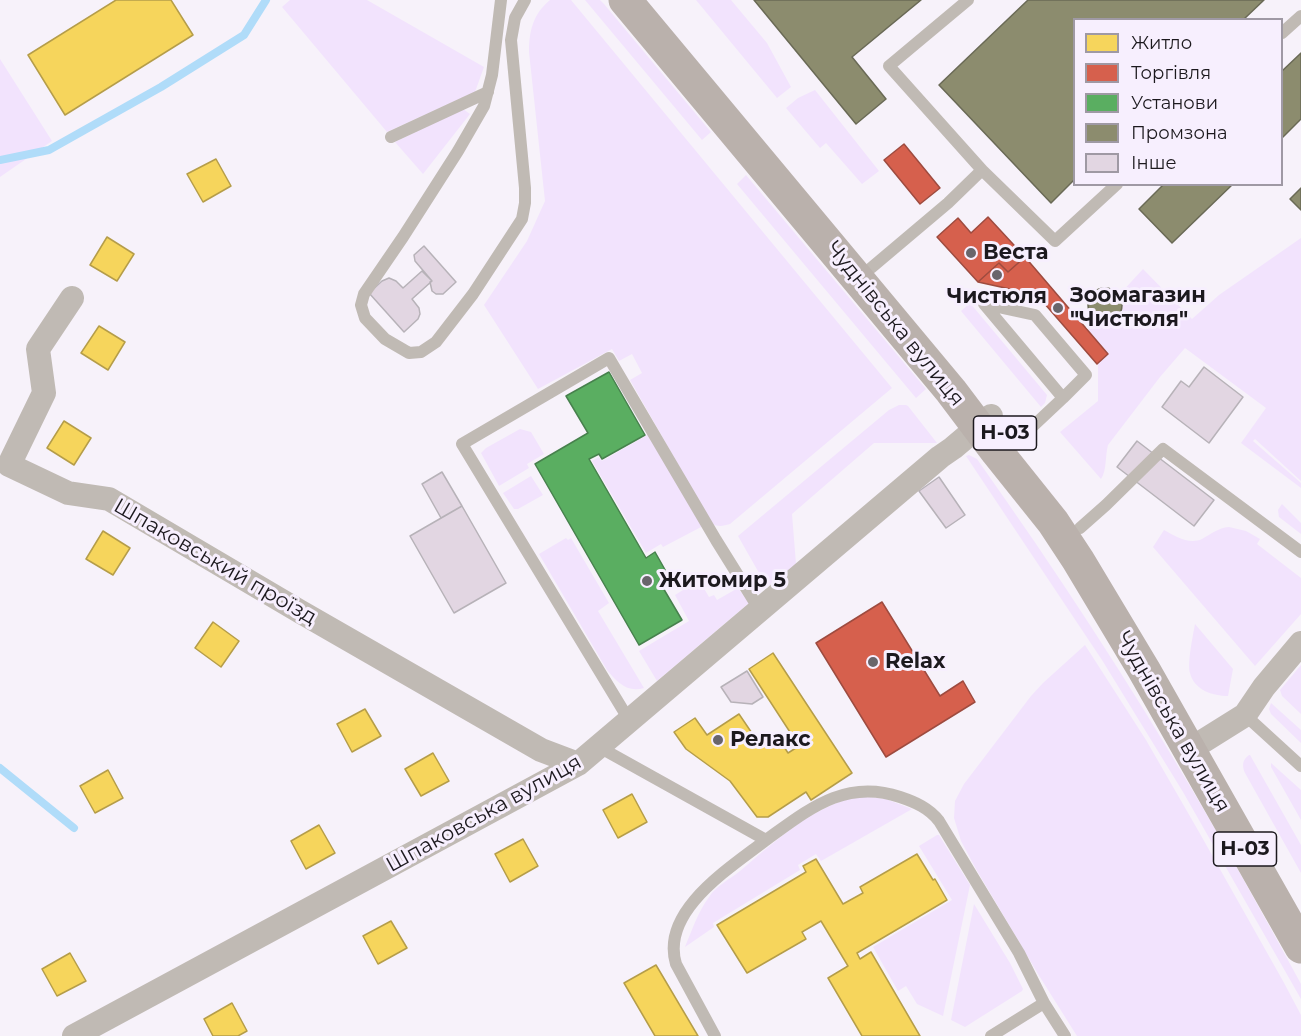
<!DOCTYPE html>
<html>
<head>
<meta charset="utf-8">
<style>
  body { margin:0 }
  #map { position:relative; width:1301px; height:1036px; overflow:hidden; background:#f7f2fa; font-family:Montserrat,sans-serif }
  canvas { display:block }
  .legend { position:absolute; left:1073px; top:18px; width:210px; height:168px; box-sizing:border-box; background:#f7effe; border:2px solid #9f99a4; margin:0; padding:8px 10px; list-style:none; font-size:18px; color:#1c191e }
  .legend li { display:flex; align-items:center; gap:12px; height:30px }
  .legend b { width:30px; border:2px solid #9f99a4 }
</style>
</head>
<body>
<div id="map">
<canvas width="1301" height="1036"></canvas>
<ul class="legend">
<li><b style="height:16px;background:#f6d55c"></b>Житло</li>
<li><b style="height:16px;background:#d6604d"></b>Торгівля</li>
<li><b style="height:16px;background:#5aae61"></b>Установи</li>
<li><b style="height:16px;background:#8c8c6e"></b>Промзона</li>
<li><b style="height:16px;background:#e2d6e2"></b>Інше</li>
</ul>
</div>
<script>
const c = document.querySelector('canvas').getContext('2d');
c.lineJoin = 'round';
function fill(path, color) { c.fillStyle = color; c.fill(path, 'evenodd'); }
function trace(path, color, width, dash) { c.strokeStyle = color; c.lineWidth = width; c.lineCap = dash ? 'butt' : 'round'; c.setLineDash(dash || []); c.stroke(path); }
function drawText(font, color, halo, rows, align = 'center') {
  c.font = font + ' Montserrat,sans-serif'; c.lineWidth = 6; c.setLineDash([]); c.textBaseline = 'middle'; c.strokeStyle = halo; c.fillStyle = color; for (const [text, x, y, turn = 0] of rows) {
    c.save(); c.translate(x, y); c.rotate((+turn || 0) * Math.PI / 180); c.textAlign = isNaN(turn) ? turn : align; if (halo) c.strokeText(text, 0, 0); c.fillText(text, 0, 0); c.restore();
  }
}
fill(new Path2D(`
  M290 0H367L484 67 475 92 387 132 282 7Z
  M550 0H571L892 388 730 524C723 526 719 527 712 524L630 380 642 373 632 354 619 361 612 349 538 389 484 305 527 241 545 201 529 52C529 31 533 14 550 0Z
  M585 0H600L604 4 711 132 702 140Z
  M696 0H731L767 43 791 87 777 98Z
  M0 59 52 141 0 177Z
  M815 90 879 171 862 184 826 143 820 148 786 108 798 98Z
  M463 109 470 114 423 174 395 142Z
  M746 175 926 389 916 398 737 184Z
  M1301 238V481L1255 439 1253 441 1301 483V488L1241 443 1266 408 1185 348 1160 377 1108 445C1105 456 1107 470 1101 479L1060 432 1098 401V363L1108 354 1088 330 1096 320C1114 327 1127 311 1119 295L1143 269 1192 319 1219 295Z
  M970 303 1047 395 1045 403 1041 407 961 311Z
  M899 405H906L908 406 937 443H874L792 514 796 564 767 587 738 536 889 410Z
  M520 429 531 432 544 454 527 464 529 468 499 486 481 453 486 448Z
  M649 434 703 526 663 547 661 544 646 553 592 461 599 457 602 461Z
  M969 455 977 459C1055 569 1129 682 1197 798 1233 859 1267 922 1301 984V999L1183 792 1102 660 966 456Z
  M531 476 543 495 518 509H514L503 493Z
  M1282 504 1301 523V534L1279 517 1278 510Z
  M1229 527 1246 531 1260 539 1257 544 1301 578V614L1255 666 1153 547 1164 530C1175 536 1189 545 1202 539 1211 534 1218 528 1229 527Z
  M566 538 568 540 571 538 609 603 598 611 644 688C627 693 617 682 607 670L539 554Z
  M699 580 709 597 714 595 717 600 738 588 749 603 657 681 639 651 689 621 675 595Z
  M1195 624 1233 669 1228 696C1213 696 1194 690 1190 673 1187 664 1193 635 1195 624Z
  M1085 645 1146 740 1199 832 1283 981 1301 1015V1036H1077L1038 974 976 869 961 841 954 818 955 801 964 784 1031 696 1043 683Z
  M1301 665V714L1282 696 1280 690Z
  M1271 703 1301 730V743L1271 714 1269 709Z
  M1249 755H1250L1301 845V873L1245 773C1242 766 1242 760 1249 755Z
  M1271 763 1301 790V820L1271 767Z
  M861 796 886 799 912 809 821 861 816 854 798 865 800 870 713 923 714 927 685 947C692 930 698 912 709 897 716 886 730 879 740 871 777 840 813 805 861 796Z
  M937 835H939L970 885 943 1016 917 1004 906 986 898 991 873 947 952 900 919 846Z
  M974 904 1010 963 1023 989 1022 991 965 1027 951 1020Z`), '#f2e3fd');
const homes = new Path2D(`
  M116 0H171L193 35 65 115 28 55Z
  M216 159 231 186 203 202 187 174Z
  M107 237 134 254 117 281 90 265Z
  M99 326 125 342 108 370 81 353Z
  M64 421 91 438 74 465 47 448Z
  M103 531 130 548 113 575 86 559Z
  M213 622 239 641 221 667 195 648Z
  M773 653 852 773 811 800 806 792 768 817H757L730 781 686 749 674 732 695 718 707 735 739 714 760 745 776 734 788 753 799 746 749 669Z
  M365 709 381 736 352 752 337 724Z
  M433 753 449 781 421 796 405 769Z
  M108 770 123 798 95 813 80 786Z
  M632 794 647 822 618 838 603 810Z
  M319 825 335 853 306 869 291 841Z
  M523 839 538 866 510 882 495 854Z
  M917 854 933 880 935 879 947 900 857 953 860 959 871 952 920 1036H862L828 978 848 966 821 921 802 932 806 939 747 973 717 925 806 872 803 866 816 859 843 904 863 893 860 887Z
  M391 921 407 948 378 964 363 936Z
  M70 953 86 981 57 996 42 969Z
  M656 965 698 1036H655L624 983Z
  M232 1003 247 1031 238 1036H213L204 1019Z`);
fill(homes, '#f6d55c');
trace(homes, '#b59d49', 1.5);
const shops = new Path2D(`
  M904 144 940 188 920 204 884 160Z
  M988 217 1025 257 1008 272 999 263 978 282 937 237 958 218 971 233Z
  M1025 257 1108 354 1097 364 1037 295 978 282 999 263 1008 272Z
  M882 602 940 696 963 681 975 702 886 757 816 643Z`);
fill(shops, '#d6604d');
trace(shops, '#9e4b3f', 1.5);
const public = new Path2D(`
  M609 372 645 435 602 459 599 454 589 459 646 558 655 552 668 575 659 581 682 620 639 645 535 464 588 433 566 396Z`);
fill(public, '#5aae61');
trace(public, '#47814d', 1.5);
const industry = new Path2D(`
  M754 0H921L852 57 886 99 856 124Z
  M1028 0H1264L1243 20H1074V180L1051 203 939 85Z
  M1301 53V119L1282 138V71Z
  M1164 184H1233L1172 243 1139 209Z
  M1301 188V210L1290 199Z
  M1088 305a17 17 0 1 1 34 0a17 17 0 1 1-34 0Z`);
fill(industry, '#8c8c6e');
trace(industry, '#6a6a56', 1.5);
trace(new Path2D(`
  M0 160 49 150 161 87 244 35 266 0
  M0 768 74 828`), '#b0dcf9', 8);
const building = new Path2D(`
  M424 246 456 282 443 294H436L432 291 430 282 432 281 415 261 414 255Z
  M422 271 432 281 412 299 419 308 420 314 418 319 404 332 369 293 382 281 389 278 396 281 403 288Z
  M1204 367 1243 397 1209 443 1162 407 1181 381 1189 387Z
  M1137 441 1214 500 1194 526 1117 467Z
  M442 472 462 506 441 518 422 484Z
  M939 477 965 515 946 528 919 491Z
  M462 506 506 583 454 613 410 536Z
  M747 671 763 697 752 704 731 702 721 687Z`);
fill(building, '#e2d6e2');
trace(building, '#b7b2b8', 1.5);
trace(new Path2D(`
  M501 0 492 75 484 106 458 151 403 237 364 294 361 305 365 318 385 339 409 353 421 352 436 342 473 294 522 219 525 203V188L511 40 515 18 525 0
  M1282 33 1301 16
  M391 137 488 92
  M982 170 1055 241 1117 184
  M871 268 948 203 982 170 889 66 968 0
  M984 304 1035 315 1086 375 1063 398Z
  M1014 444 1063 398
  M1080 528 1106 505 1163 449 1301 552
  M1245 715 1301 766
  M629 720 462 444 609 358 716 540 759 609
  M599 747 766 840C808 810 845 778 900 797 915 802 929 808 939 821L1019 953 1044 1003 1065 1036
  M715 1036 676 964C660 911 730 868 766 840
  M991 1036 1044 1003`), '#c0bab4', 12);
trace(new Path2D(`
  M72 298 38 349 44 393 9 465 68 493 109 499 299 611 541 750 578 764
  M1189 750 1245 715 1264 687 1301 643
  M74 1036 578 764 940 457 953 448 991 416`), '#c0bab4', 24);
trace(new Path2D(`
  M625 0 951 391 997 452 1053 522 1078 560 1144 670 1301 947`), '#bab1ac', 33);
for (const [x, y, r, color] of [
  [971,253,6,"#69656b"],
  [997,275,6,"#69656b"],
  [1058,308,6,"#69656b"],
  [647,581,6,"#69656b"],
  [873,662,6,"#69656b"],
  [718,740,6,"#69656b"]
]) { const dot = new Path2D(); dot.arc(x, y, r, 0, 2 * Math.PI); c.fillStyle = color; c.fill(dot); trace(dot, '#f7effe', 2); }
for (const [x, y, w] of [
  [1005,433,63],
  [1245,849,63]
]) { const box = new Path2D(); box.roundRect(x - w / 2, y - 17, w, 34, 4.5); c.fillStyle = '#f7effe'; c.fill(box); trace(box, '#1c191e', 1.5); }
drawText('bold 20px', '#1c191e', null, [
  ["Н-03",1005,433],
  ["Н-03",1245,849]
]);
drawText('bold 21px', '#1c191e', '#f7effe', [
  ["Веста",983,253],
  ["Зоомагазин",1070,296],
  ["\"Чистюля\"",1070,320],
  ["Чистюля",997,297,"center"],
  ["Житомир 5",659,581],
  ["Relax",885,662],
  ["Релакс",730,740]
], 'left');
drawText('21px', '#1c191e', '#f7effe', [
  ["Чуднівська вулиця",895,324,51],
  ["Шпаковський проїзд",215,562,30],
  ["Чуднівська вулиця",1173,722,60],
  ["Шпаковська вулиця",484,814,-29]
]);
</script>
</body>
</html>
